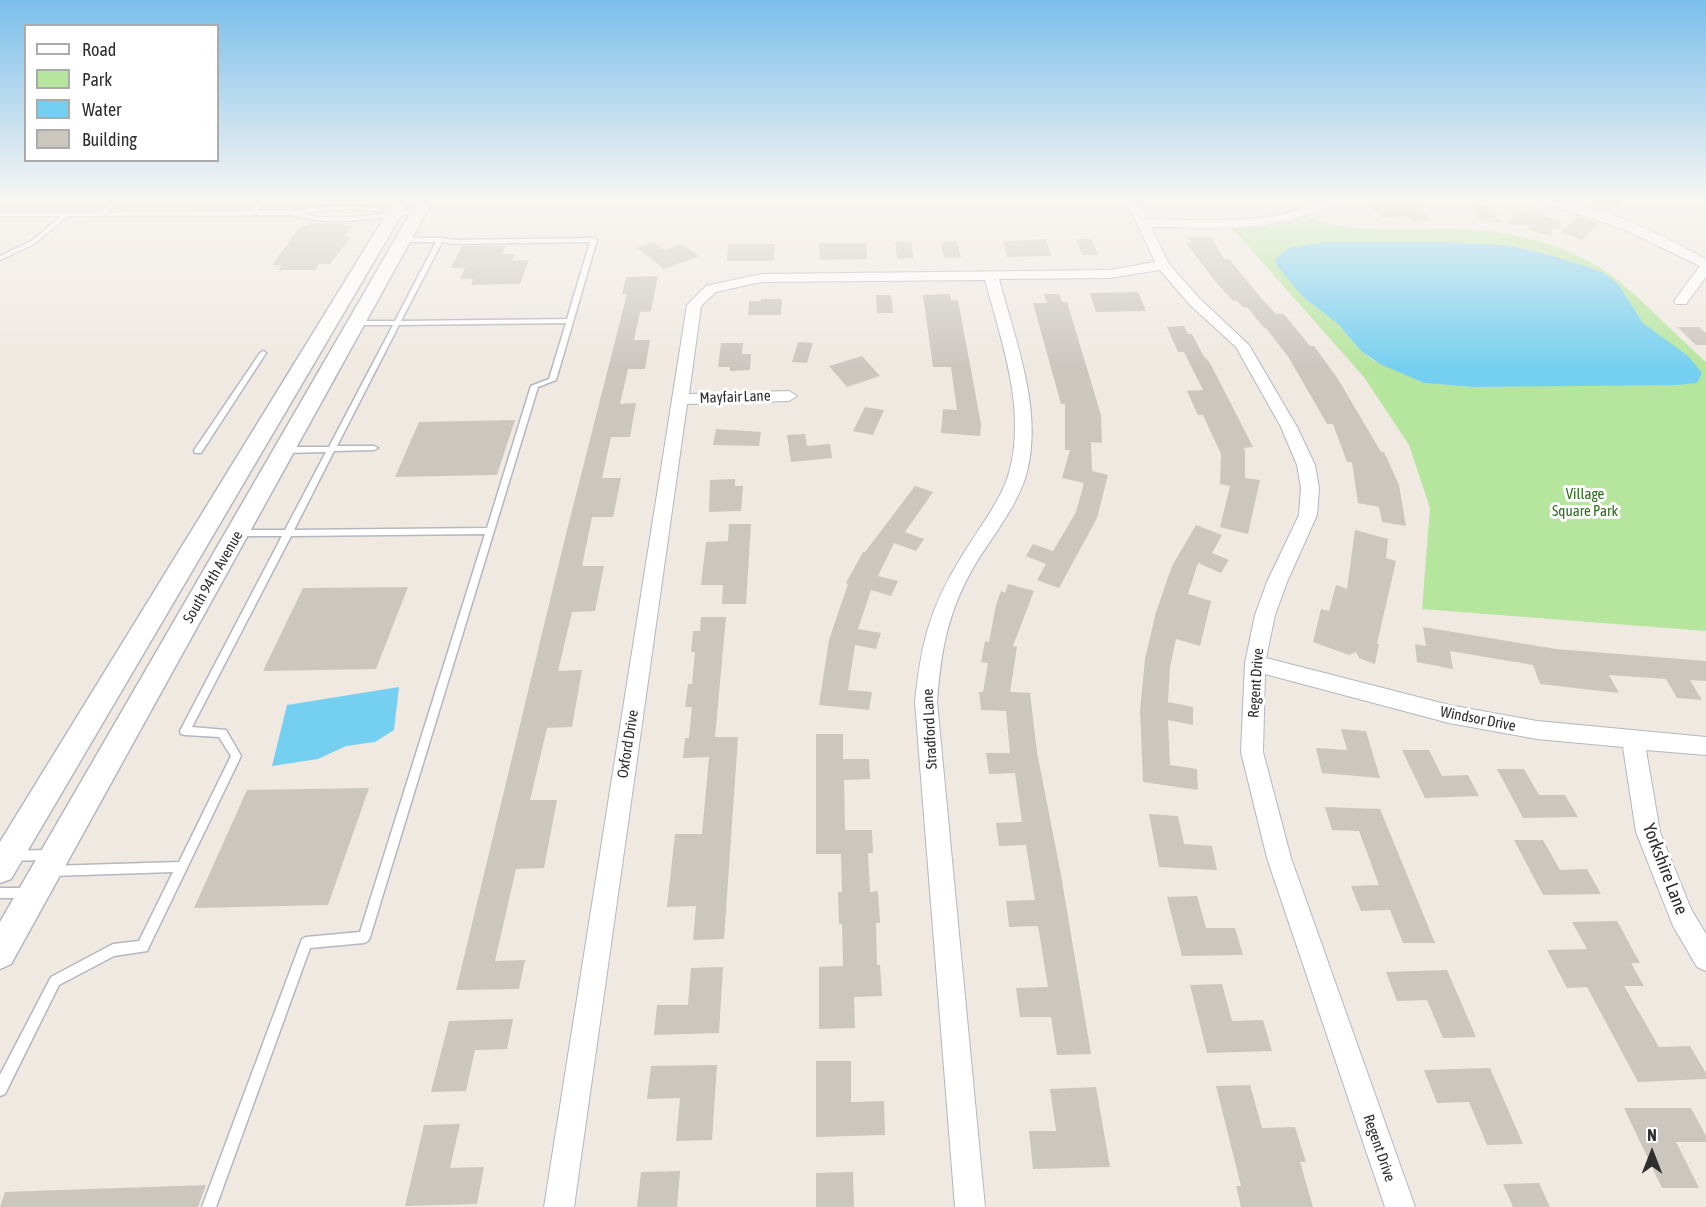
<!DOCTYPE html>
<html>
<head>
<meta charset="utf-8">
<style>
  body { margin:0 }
  #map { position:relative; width:1706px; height:1207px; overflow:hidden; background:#efe9e1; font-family:"Asap Condensed",sans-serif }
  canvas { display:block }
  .legend { position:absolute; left:24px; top:24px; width:195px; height:138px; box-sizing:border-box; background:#fff; border:2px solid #ababab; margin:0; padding:8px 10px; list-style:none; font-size:18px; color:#2e2e2e }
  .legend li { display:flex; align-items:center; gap:12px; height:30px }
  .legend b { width:30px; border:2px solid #ababab }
  .north { position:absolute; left:1622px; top:1123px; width:60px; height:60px; -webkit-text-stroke:4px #fff; paint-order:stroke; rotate:0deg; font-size:16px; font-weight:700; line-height:24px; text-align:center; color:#2e2e2e }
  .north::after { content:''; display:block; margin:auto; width:21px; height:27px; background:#2e2e2e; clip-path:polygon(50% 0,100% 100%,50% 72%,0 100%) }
</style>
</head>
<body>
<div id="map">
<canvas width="1706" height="1207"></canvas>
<ul class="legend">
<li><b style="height:8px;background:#fff"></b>Road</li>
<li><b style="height:16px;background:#b6e59e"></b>Park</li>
<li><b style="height:16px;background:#75cff0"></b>Water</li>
<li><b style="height:16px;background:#cbc7bf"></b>Building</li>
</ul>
<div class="north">N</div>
</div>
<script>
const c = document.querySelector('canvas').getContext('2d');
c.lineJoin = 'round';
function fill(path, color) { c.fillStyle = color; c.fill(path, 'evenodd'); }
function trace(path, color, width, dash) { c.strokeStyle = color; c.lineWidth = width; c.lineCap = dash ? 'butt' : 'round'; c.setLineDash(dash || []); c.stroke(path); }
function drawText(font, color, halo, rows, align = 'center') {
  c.font = font + ' "Asap Condensed",sans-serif'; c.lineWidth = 6; c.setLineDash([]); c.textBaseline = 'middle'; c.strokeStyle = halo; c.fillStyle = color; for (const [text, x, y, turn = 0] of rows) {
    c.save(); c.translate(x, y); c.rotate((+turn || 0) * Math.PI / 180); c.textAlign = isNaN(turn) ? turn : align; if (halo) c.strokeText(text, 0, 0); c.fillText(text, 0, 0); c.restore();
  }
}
fill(new Path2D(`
  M0 200H397L389 213 0 215Z`), '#f0e6d1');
fill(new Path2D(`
  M1306 216C1354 235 1409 228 1460 229 1512 230 1574 246 1615 278 1647 304 1676 335 1706 362V631L1422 609 1430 508 1409 445 1364 377 1231 227ZM1326 242H1443L1505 245 1543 253 1604 273 1619 285 1643 323 1664 340 1697 383 1473 387 1424 383 1373 360 1361 351 1338 324 1303 297Z`), '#b6e59e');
fill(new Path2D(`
  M1326 242H1443L1505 245 1543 253 1579 264 1604 273 1619 285 1643 323 1688 356 1702 373 1697 383 1677 385 1473 387 1424 383 1380 364 1361 351 1338 324 1303 297 1277 266 1275 259 1288 248Z
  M399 687 394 730 375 742 346 746 318 759 272 766 287 705Z`), '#75cff0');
fill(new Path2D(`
  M1597 200H1624L1611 212 1591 206Z
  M1414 201 1431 221H1412L1408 216 1382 218 1366 204Z
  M1472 204 1492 206 1501 223 1479 221Z
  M1514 209 1561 220 1560 229 1553 228 1551 236 1528 230 1530 226 1509 224Z
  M1578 217 1599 223 1582 240 1560 232Z
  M312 223H346L344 225 352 226 345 237H351L330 264H319L315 270H278L282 265H272L301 226H309Z
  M1188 237H1211L1224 259H1229L1262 299 1276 314H1284L1310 346H1314L1338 379 1381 452H1384L1399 485 1406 526 1382 522 1379 507 1358 503 1352 462H1347L1333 424H1327L1289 358 1266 328H1264L1247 307H1243L1236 300 1233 301 1215 281 1186 243H1191Z
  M1046 239 1051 256 1007 257 1003 241Z
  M1076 239H1092L1098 255H1082Z
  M957 241 961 258H944L941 242Z
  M653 242 664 250 682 244 699 256 664 269 637 248Z
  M895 242H911L914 258 897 259Z
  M819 243H866L867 259 820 260Z
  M728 244H775L774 261H727Z
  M462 246H506L502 254H515L512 261 529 260 520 284 471 285 473 279H460L465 268H451Z
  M658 276 651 311 640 312 634 340H650L645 369H628L620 404 636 403 630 437H611L602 478H621L613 517H592L582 566H604L595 611 572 612 558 671 582 670 572 727 547 728 530 800H557L544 868 516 869 495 961 525 960 519 989 456 990 566 534 627 294H622L626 277Z
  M1138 292 1146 311 1096 312 1090 293Z
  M950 294 951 300H958L981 424 980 436 941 433 943 409 957 410 951 367H933L923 295Z
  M1044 294H1059L1062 302H1067L1101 415 1102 443 1091 442 1092 471 1108 475 1097 518 1059 588 1037 580 1046 564 1026 556 1033 544 1053 551 1076 512 1084 483 1062 478 1070 450H1065V404H1061L1033 303H1047Z
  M876 295H891L893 313H877Z
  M761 299H782L781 315H748L749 301H761Z
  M1184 326 1188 334H1192L1203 355 1210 363 1253 447 1242 448 1245 449V478L1260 480 1248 534 1220 527 1230 486 1220 484 1221 454 1203 415H1198L1187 391 1203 390 1184 352H1178L1167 327Z
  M1677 327H1699L1706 333V345H1696Z
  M798 342 813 343 807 363 792 362Z
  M721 343H743L742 354H751L750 370 730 371V367H718Z
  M862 356 880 376 847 387 829 366Z
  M865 407 884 410 873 435 853 431Z
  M515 420 497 475 395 477 419 422Z
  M716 429 761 432 759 446 713 445Z
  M805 434 807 446 830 444 832 458 791 462 787 435Z
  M735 479V486H743L741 511 709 512 710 480Z
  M915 486 933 492 905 532 924 539 916 551 894 543 878 576 898 581 891 596 871 590 858 629 881 633 876 649 855 645 848 690 872 692 869 710 819 705 829 640 848 584 846 583 863 552H865Z
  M729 524H751L746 604H722L723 585H701L706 542 728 541Z
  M1196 525 1222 535 1212 553 1229 560 1221 573 1198 563 1188 594 1211 601 1200 646 1176 639 1170 667 1168 702 1193 707V725L1168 720 1170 765 1197 769 1198 790 1143 782 1140 711 1145 659 1156 612 1172 566Z
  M1355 530 1388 539 1386 558 1396 561 1377 644H1379L1375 664 1359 658 1356 652 1349 655 1313 642 1321 609 1329 611 1336 585 1347 589Z
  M1008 584 1034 591 1013 646 1017 647 1010 692 1030 693 1037 752 1061 875 1091 1054 1057 1055 1051 1017H1020L1016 988 1048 987 1038 926 1009 927 1006 901 1035 900 1026 845 999 846 996 823 1022 822 1015 773 989 774 986 753H1010L1006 711 981 710 979 692H983L988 663 981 662 985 641 989 642 996 605 1001 591 1005 593Z
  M408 587 376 669 263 671 303 588Z
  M701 617H726L715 737H738L724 939 693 940 696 906 667 907 675 834H702L709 757 683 758 685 738H689L692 707H685L688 684H692L695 652H691L693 631H700Z
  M1423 627 1556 649 1706 661V681L1690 680 1702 700 1677 698 1666 679 1609 675 1619 693 1540 684 1533 665 1450 651 1453 669 1417 662 1415 644 1426 646Z
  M1341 729 1366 731 1380 778 1322 773 1316 748 1347 750Z
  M816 734H843V759H869L870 779 844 780 845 830H872L873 853H868L870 892 878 891 880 923H876L877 965H880L882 996 854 997 855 1028 819 1029V967L843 966 842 924H839L838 892H842L841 854H816Z
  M1402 750H1429L1442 776 1468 775 1479 796 1425 798Z
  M1497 769H1524L1539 795H1565L1578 817 1523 818Z
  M369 788 328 905 194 908 247 790Z
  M1325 807 1380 809 1435 943H1403L1390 910 1361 911 1351 886 1379 885 1359 831 1332 830Z
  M1149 814 1178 816 1184 844 1212 846 1217 870 1159 867Z
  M1514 840H1543L1560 870 1587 869 1601 894 1543 895Z
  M1197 896 1206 928H1235L1243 955 1182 956 1167 897Z
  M1617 921 1640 963H1631L1644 986H1624L1659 1047 1690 1046 1706 1073V1079L1638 1082 1587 987 1567 988 1547 950 1587 949 1572 922Z
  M723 967 719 1033 654 1035 657 1005H688L691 968Z
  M1447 970 1476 1037 1443 1038 1427 1000 1397 1001 1386 972Z
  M1222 984 1232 1021 1263 1020 1272 1051 1207 1053 1190 985Z
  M513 1019 507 1049 475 1050 466 1091 431 1092 449 1021Z
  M816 1061H851V1102L884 1101 885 1135 816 1137Z
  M717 1065 712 1140 676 1141 680 1098 647 1099 651 1066Z
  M1490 1068 1523 1144 1487 1145 1469 1102 1437 1103 1424 1070Z
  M1250 1085 1262 1128 1295 1127 1306 1162H1300L1313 1207H1241L1236 1186H1241L1216 1086Z
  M1096 1087 1110 1167 1033 1169 1029 1131H1056L1050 1089Z
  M1624 1108H1691L1706 1136V1142H1676L1699 1188H1662Z
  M460 1124 450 1168 484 1167 477 1204 405 1206 424 1125Z
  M680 1171 677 1207H637L641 1172Z
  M853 1172 854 1207H816V1173Z
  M1539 1183 1550 1207H1513L1503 1184Z
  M206 1185 198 1207H0L5 1192Z`), '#cbc7bf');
const service = new Path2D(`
  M113 200H120L108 212 251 211 260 200H266L257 211H293L317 207 344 206 372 207 398 212 419 210 422 212 419 214C378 216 332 228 292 215L68 216 34 244 0 260V256L30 242 61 216H0V212H101ZM344 209 372 210 388 213C360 216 327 222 300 213Z
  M440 238 455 240 594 238 597 240 556 380 538 387 370 937 368 941 364 943 310 948 216 1207H202L302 939 306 937 360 932 485 534 291 536 192 727 226 730 241 756 147 951 114 956 59 985 5 1094 0 1096V1075L51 977 113 944 139 941 173 872 51 876 47 875 45 871 47 867 51 866 179 862 231 756 219 737 185 735 181 734 180 731 282 536H238L234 533 238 530H285L326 452 285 453 281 450 285 447H329L393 325H356L353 323 356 321H395L436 242H403L400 240 403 238ZM442 242 455 244 590 242 567 319 401 321ZM566 323 549 379 531 386 487 528 294 530 334 451 374 450 378 448 374 446H337L399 325Z
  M263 351 266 353 201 453H195L194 451 195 449 260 353Z
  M50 850 54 851 56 855 54 859 50 860 0 861V851Z
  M0 888H28L32 889 34 893 32 897 28 898H0Z`);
const minor = new Path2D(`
  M1126 200H1138L1147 219C1189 220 1232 222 1274 216 1297 213 1313 200 1337 200 1331 205 1324 208 1317 211 1264 233 1207 227 1151 227L1169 264 1199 298 1249 345 1297 427 1315 465 1319 488 1317 515 1287 582 1275 615 1266 658 1449 705 1537 721 1706 737V755L1646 750 1660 832 1691 909 1706 934V971L1697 967 1673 926 1636 832 1623 747 1537 739 1449 723 1265 674 1263 752 1291 858 1415 1207H1385L1267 858 1241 752 1245 663 1255 615 1267 582 1299 515 1301 488 1297 465 1281 427 1236 347 1189 304 1160 270 1110 278 999 279C1015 340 1043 409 1027 472 1018 505 994 534 976 563 948 610 941 649 937 702L985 1207H955L915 702C921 643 930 607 962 556 978 529 1000 503 1009 473 1027 410 1001 340 985 280L761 282 716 292 701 306 689 394 789 391 797 396 789 401 687 404 574 1207H544L687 305 706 286 761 274 1110 270 1155 262Z
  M1534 200C1595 200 1653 231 1706 259V277L1686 304H1676L1674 301 1700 266 1621 228Z`);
const tertiary = new Path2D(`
  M395 200H410L11 879 0 883V842Z
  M418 200H433L11 964 0 969V922Z`);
trace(service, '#b4b7c1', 3);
trace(minor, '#b4b7c1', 2);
trace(tertiary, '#b4b7c1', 3);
fill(service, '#fff');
fill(minor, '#fff');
fill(tertiary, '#fff');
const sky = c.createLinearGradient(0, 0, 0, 369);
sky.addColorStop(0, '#7abfeb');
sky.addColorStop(0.54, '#f8f5f2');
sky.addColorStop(1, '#f8f5f200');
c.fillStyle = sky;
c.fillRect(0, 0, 1706, 369);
drawText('15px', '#2e2e2e', '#fff', [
  ["Mayfair Lane",735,397,-2],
  ["South 94th Avenue",213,577,-60],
  ["Regent Drive",1256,683,-86],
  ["Windsor Drive",1478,719,11],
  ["Stradford Lane",930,729,-93],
  ["Oxford Drive",628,744,-81],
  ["Regent Drive",1379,1148,71]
]);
drawText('15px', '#2c6e1b', '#fff', [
  ["Village",1585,494],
  ["Square Park",1585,511]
]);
drawText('18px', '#2e2e2e', '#fff', [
  ["Yorkshire Lane",1665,869,69]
]);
</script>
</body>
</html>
